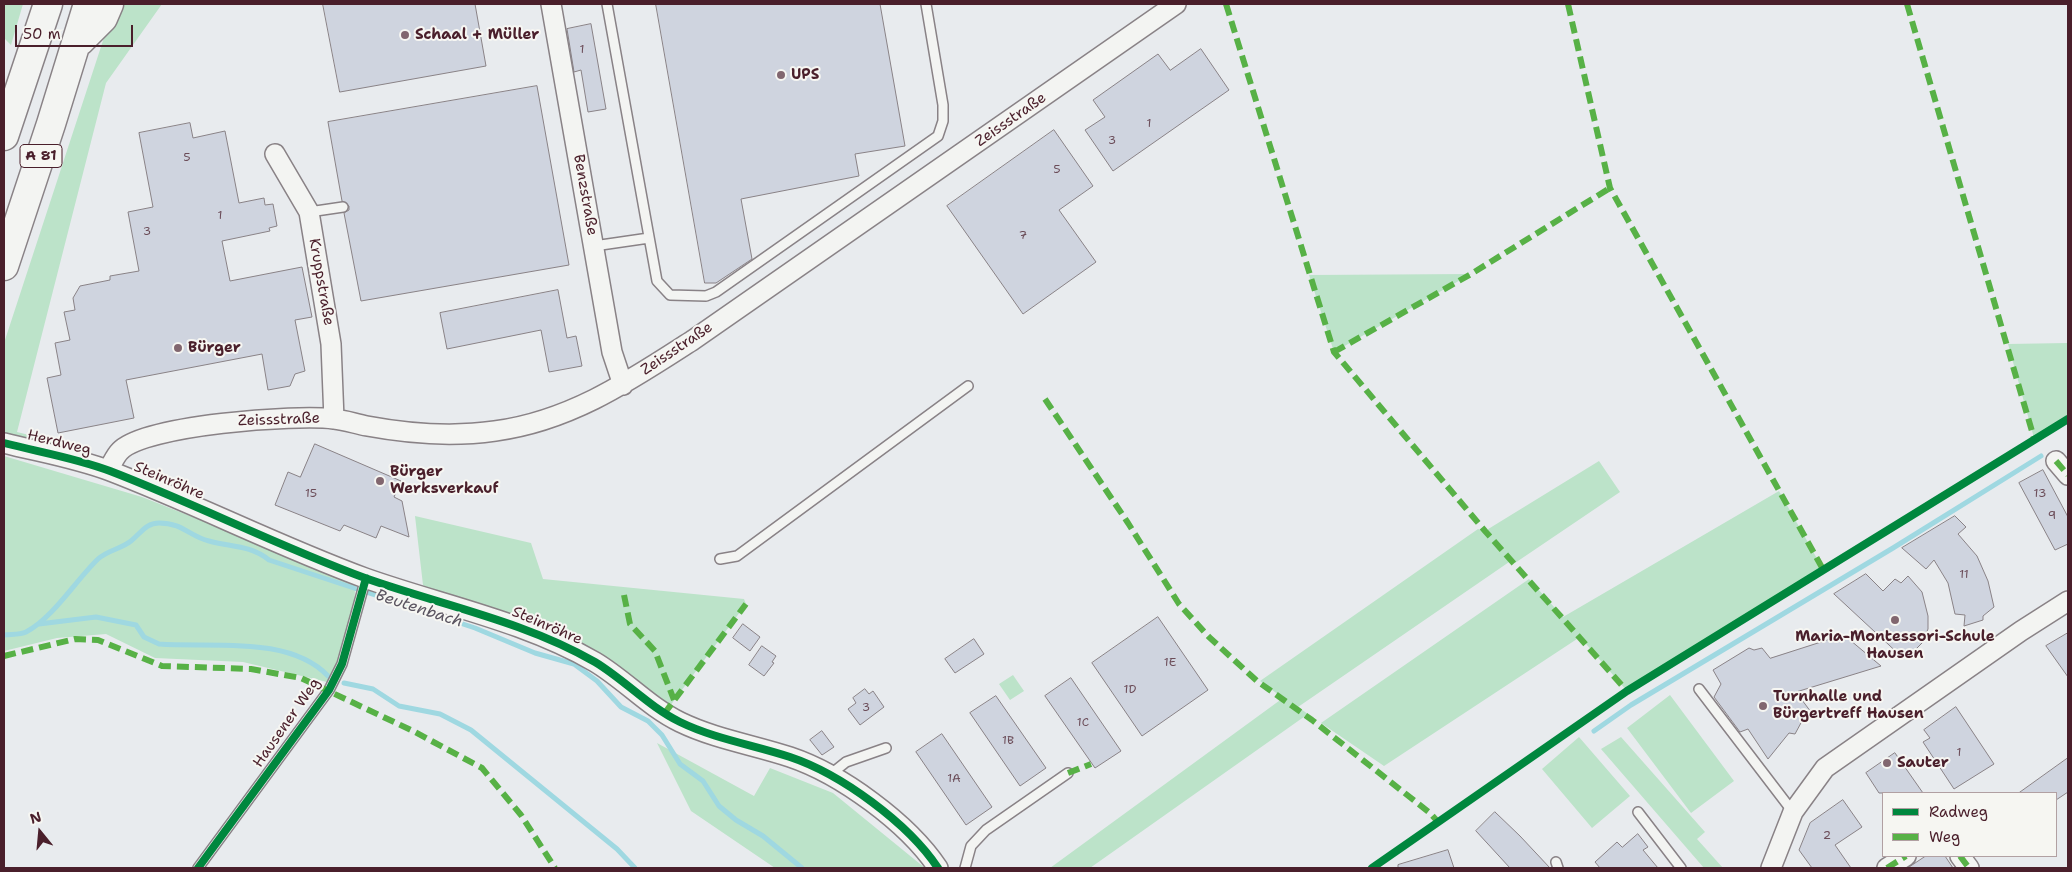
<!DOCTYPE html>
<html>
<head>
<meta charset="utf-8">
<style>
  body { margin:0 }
  #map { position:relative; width:2072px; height:872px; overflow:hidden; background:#e8ebee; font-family:"Shantell Sans",sans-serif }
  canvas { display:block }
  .frame { position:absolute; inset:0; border:5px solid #4a1f2b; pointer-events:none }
  .legend { position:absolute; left:1882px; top:792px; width:175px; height:65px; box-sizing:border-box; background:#f6f6f2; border:1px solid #b1a0a2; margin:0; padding:6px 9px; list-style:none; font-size:15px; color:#4a1f2b }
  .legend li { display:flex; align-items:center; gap:10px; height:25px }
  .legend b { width:25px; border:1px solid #b1a0a2 }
  .north { position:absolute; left:15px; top:807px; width:50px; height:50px; -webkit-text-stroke:4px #f6f6f2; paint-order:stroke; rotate:343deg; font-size:14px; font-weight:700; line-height:20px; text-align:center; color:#4a1f2b }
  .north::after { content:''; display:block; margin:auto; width:18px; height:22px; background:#4a1f2b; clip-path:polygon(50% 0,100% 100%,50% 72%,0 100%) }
  .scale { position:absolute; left:15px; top:25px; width:118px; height:22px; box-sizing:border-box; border:2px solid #4a1f2b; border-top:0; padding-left:6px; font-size:15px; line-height:18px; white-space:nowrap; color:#4a1f2b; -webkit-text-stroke:4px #f6f6f2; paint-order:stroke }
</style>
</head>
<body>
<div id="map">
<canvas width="2072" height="872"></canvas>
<div class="frame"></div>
<ul class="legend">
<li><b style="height:6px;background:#00873e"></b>Radweg</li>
<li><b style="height:6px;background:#57b146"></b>Weg</li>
</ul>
<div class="north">N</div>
<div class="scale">50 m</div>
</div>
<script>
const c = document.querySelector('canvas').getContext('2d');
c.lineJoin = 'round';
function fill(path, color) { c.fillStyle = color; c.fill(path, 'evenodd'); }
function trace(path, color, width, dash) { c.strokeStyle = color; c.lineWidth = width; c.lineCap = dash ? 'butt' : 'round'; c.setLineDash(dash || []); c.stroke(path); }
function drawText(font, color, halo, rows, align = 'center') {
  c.font = font + ' "Shantell Sans",sans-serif'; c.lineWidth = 4; c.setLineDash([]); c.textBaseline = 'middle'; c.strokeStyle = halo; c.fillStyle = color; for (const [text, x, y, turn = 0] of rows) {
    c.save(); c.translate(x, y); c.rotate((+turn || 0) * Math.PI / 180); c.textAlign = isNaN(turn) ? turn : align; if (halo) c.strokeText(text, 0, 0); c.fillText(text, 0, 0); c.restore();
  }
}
fill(new Path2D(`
  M4 4H23L11 45 4 38Z
  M115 4H162L106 83 17 432 53 441 48 454 4 443V343Z
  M1471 274 1334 352 1309 275Z
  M2068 343V419L2034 438 2008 344Z
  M4 456 142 497 355 581C356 616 345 652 327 682L243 662 155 658 106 634 57 638 4 651Z
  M1599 461 1620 492 1515 563 1512 560 1298 707 1308 714 1090 868H1050L1283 698 1260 681 1478 529 1485 531Z
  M1779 491 1824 571 1627 691 1580 637 1384 766 1321 723 1529 579 1563 617Z
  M415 516 531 543 543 579 744 599 746 604 664 714 598 659 435 593 423 585Z
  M1013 675 1024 691 1010 700 999 684Z
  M1670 695 1734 781 1691 813 1627 728Z
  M1579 737 1630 796 1592 828 1542 769Z
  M1621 737 1705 832 1697 839 1723 868H1704L1601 749Z
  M657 743 754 796 770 768 833 793 925 868H775L691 811Z`), '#bce3c9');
trace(new Path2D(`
  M39 624 96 617 136 625 144 637 159 644C212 648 289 635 328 676
  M4 635C11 634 20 635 26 632 53 618 76 580 98 559 108 550 121 549 131 541 141 533 146 523 159 523 183 523 189 536 209 541 231 547 250 545 269 560L475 628 535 653 574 664 597 681 621 707 648 721 662 735 680 764 703 781 719 806 736 820 763 836 802 868
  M344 683 373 689 399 706 440 714 471 730 617 849 635 868
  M1594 731 1631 705 1893 548 2041 456`), '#9fd8e1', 5);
const building = new Path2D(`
  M323 4H475L486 66 340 92Z
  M656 4H880L905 146 855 154 859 176 741 199 752 259 716 283H705Z
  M591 24 606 109 588 112 581 70 574 72 567 29Z
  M1201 49 1229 90 1113 171 1085 130 1105 117 1093 100 1158 54 1170 70Z
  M537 86 569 265 361 301 344 213 349 210V206L342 201 328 122Z
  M190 123 193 138 225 131 239 203 264 198 265 205 273 204 277 226 269 228 270 231 222 241 230 281 302 267 312 317 295 320 305 371 295 374 290 386 268 390 262 354 126 380 134 418 58 433 47 378 61 375 55 343 70 340 64 312 75 310 73 298 80 286 110 280V276L139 271 128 212 153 207 139 133Z
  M1054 130 1093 186 1059 210 1096 262 1023 314 947 206Z
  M558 290 567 338 576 336 582 366 549 372 541 330 447 349 440 313Z
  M315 444 401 481 394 497 402 501 409 537 381 526 376 538 344 525 340 531 275 505 288 472 300 477Z
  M2043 470 2068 517V544L2055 550 2019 483Z
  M1955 516 1966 527 1958 534 1977 556 1988 581 1994 607 1983 616V620L1964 626 1965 615 1955 614 1948 583 1934 560 1926 569 1902 548Z
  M1866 574 1883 591 1895 579 1901 583 1908 576 1922 592 1928 616V629L1922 643 1911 654 1903 658 1834 594Z
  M1158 617 1208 690 1142 736 1092 663Z
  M743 624 760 637 750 651 733 638Z
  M2068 633V677L2046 646Z
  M1844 635 1881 666 1796 692 1814 716 1802 721 1795 734 1789 733 1768 759 1748 729 1740 732 1714 697 1721 684 1713 670 1749 648 1754 650 1762 648 1770 658Z
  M974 639 984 654 955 673 945 659Z
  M762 646 776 656 772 662 774 663 764 676 749 665Z
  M1071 678 1121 751 1095 768 1045 696Z
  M865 689 869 694 873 691 884 707 860 725 848 709 856 703 853 698Z
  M996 696 1046 768 1020 786 970 713Z
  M1956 707 1994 764 1954 789 1923 742 1930 738 1924 730Z
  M822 731 834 747 822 755 810 740Z
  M942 734 992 807 966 825 916 752Z
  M1895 753 1923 793H1879L1866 773Z
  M2068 758V792L2056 800V793H2019Z
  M1843 800 1862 827 1835 845 1851 868H1812L1799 850 1810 823Z
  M1495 812 1520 836 1550 868H1510L1476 831Z
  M1638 834 1648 847 1643 850 1658 868H1600L1595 862 1617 842 1622 847Z
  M1448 850 1454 868H1398V865Z
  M1926 856H1945L1953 868H1908Z`);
fill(building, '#cfd4df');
trace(building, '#898286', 1);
const service = new Path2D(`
  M607 4 657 281 670 295 706 296 716 292 938 136 943 121V105L926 4
  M309 212 343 207
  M594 246 649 238
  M720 559 737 556 968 386
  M1699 689 1793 812
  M831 774 846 762 886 748
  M1638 812 1681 868
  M1556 862 1558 868
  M198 868 329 690 342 664 366 578
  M965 868 971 846 986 830 1068 773`);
const minor = new Path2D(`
  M551 4 612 352 623 385
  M275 154 309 212 331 344 334 419
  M4 443C39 452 76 458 110 471 196 504 278 546 365 578 441 605 524 621 595 662 625 680 649 707 680 722 715 739 754 745 790 757 841 774 908 823 938 868
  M2056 461 2068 475
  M108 470C112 464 115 456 120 451 144 425 297 414 334 419 345 420 356 424 367 426 410 434 453 437 495 431 571 421 631 380 693 340L1176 4
  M1960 856 1969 868
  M1771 868 1793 812 1825 768 2021 631 2068 601
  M1887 868 1906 856`);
const motorway = new Path2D(`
  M80 41 103 18 109 4
  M4 136 48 4
  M4 266 51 124 88 4`);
trace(service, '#898286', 12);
trace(minor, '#898286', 22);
trace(motorway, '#898286', 31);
trace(service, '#f3f4f2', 9);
trace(minor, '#f3f4f2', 19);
trace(motorway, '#f3f4f2', 28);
trace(new Path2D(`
  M1226 4 1334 352 1485 531 1627 691
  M1568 4 1610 188 1824 571
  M1907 4 2034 438
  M1334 352 1471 274 1610 188
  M1045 399 1128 523 1179 604 1209 637 1257 681 1312 720 1430 813 1439 823
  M2056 461 2068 475
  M624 595 630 624 655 651 674 700
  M4 656 75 639 98 640 162 666 251 669 301 678 413 731 482 768 521 815 555 868
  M664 714 746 604
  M1068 773 1091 764
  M1960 856 1969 868
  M1887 868 1906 856`), '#57b146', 6, [12, 6]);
trace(new Path2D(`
  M4 443C39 452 76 458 110 471 196 504 278 546 365 578 441 605 524 621 595 662 625 680 649 707 680 722 715 739 754 745 790 757 841 774 908 823 938 868
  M198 868 329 690 342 664 366 578
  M1372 868 1627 691 2068 419`), '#00873e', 8);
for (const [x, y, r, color] of [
  [405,35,5,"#81666f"],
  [781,75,5,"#81666f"],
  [178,348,5,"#81666f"],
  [380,481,5,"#81666f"],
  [1895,620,5,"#81666f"],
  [1763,706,5,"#81666f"],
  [1887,763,5,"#81666f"]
]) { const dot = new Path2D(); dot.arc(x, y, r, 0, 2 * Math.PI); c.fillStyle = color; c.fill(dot); trace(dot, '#f6f6f2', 2); }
drawText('12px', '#6b4c58', null, [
  ["1",582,50],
  ["1",1149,124],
  ["3",1112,141],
  ["5",187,158],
  ["5",1057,170],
  ["1",220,216],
  ["3",147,232],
  ["7",1023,236],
  ["15",311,494],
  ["13",2040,494],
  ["9",2052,516],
  ["11",1964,575],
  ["1E",1170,663],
  ["1D",1130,690],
  ["3",866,708],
  ["1C",1083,723],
  ["1B",1008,741],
  ["1",1959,753],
  ["1A",954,779],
  ["2",1827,836]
]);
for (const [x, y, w] of [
  [41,156,42]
]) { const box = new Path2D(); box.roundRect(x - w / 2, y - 11.5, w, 23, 4); c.fillStyle = '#f6f6f2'; c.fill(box); trace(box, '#4a1f2b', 1); }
drawText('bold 14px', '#4a1f2b', null, [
  ["A 81",41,156]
]);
drawText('bold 15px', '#4a1f2b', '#f6f6f2', [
  ["Schaal + Müller",415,35],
  ["UPS",791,75],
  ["Bürger",188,348],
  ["Bürger",390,472],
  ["Werksverkauf",390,489],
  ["Maria-Montessori-Schule",1895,637,"center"],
  ["Hausen",1895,654,"center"],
  ["Turnhalle und",1773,697],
  ["Bürgertreff Hausen",1773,714],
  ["Sauter",1897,763]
], 'left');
drawText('15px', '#4a1f2b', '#f6f6f2', [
  ["Zeissstraße",1011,120,-35],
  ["Benzstraße",585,195,80],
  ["Kruppstraße",321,282,80],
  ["Zeissstraße",677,349,-34],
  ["Zeissstraße",279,420,-2],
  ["Herdweg",59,443,14],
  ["Steinröhre",169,481,23],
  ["Steinröhre",547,626,23],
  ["Hausener Weg",287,723,-55]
]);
drawText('italic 16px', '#5a5460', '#f6f6f2', [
  ["Beutenbach",419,609,18]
]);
</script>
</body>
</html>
